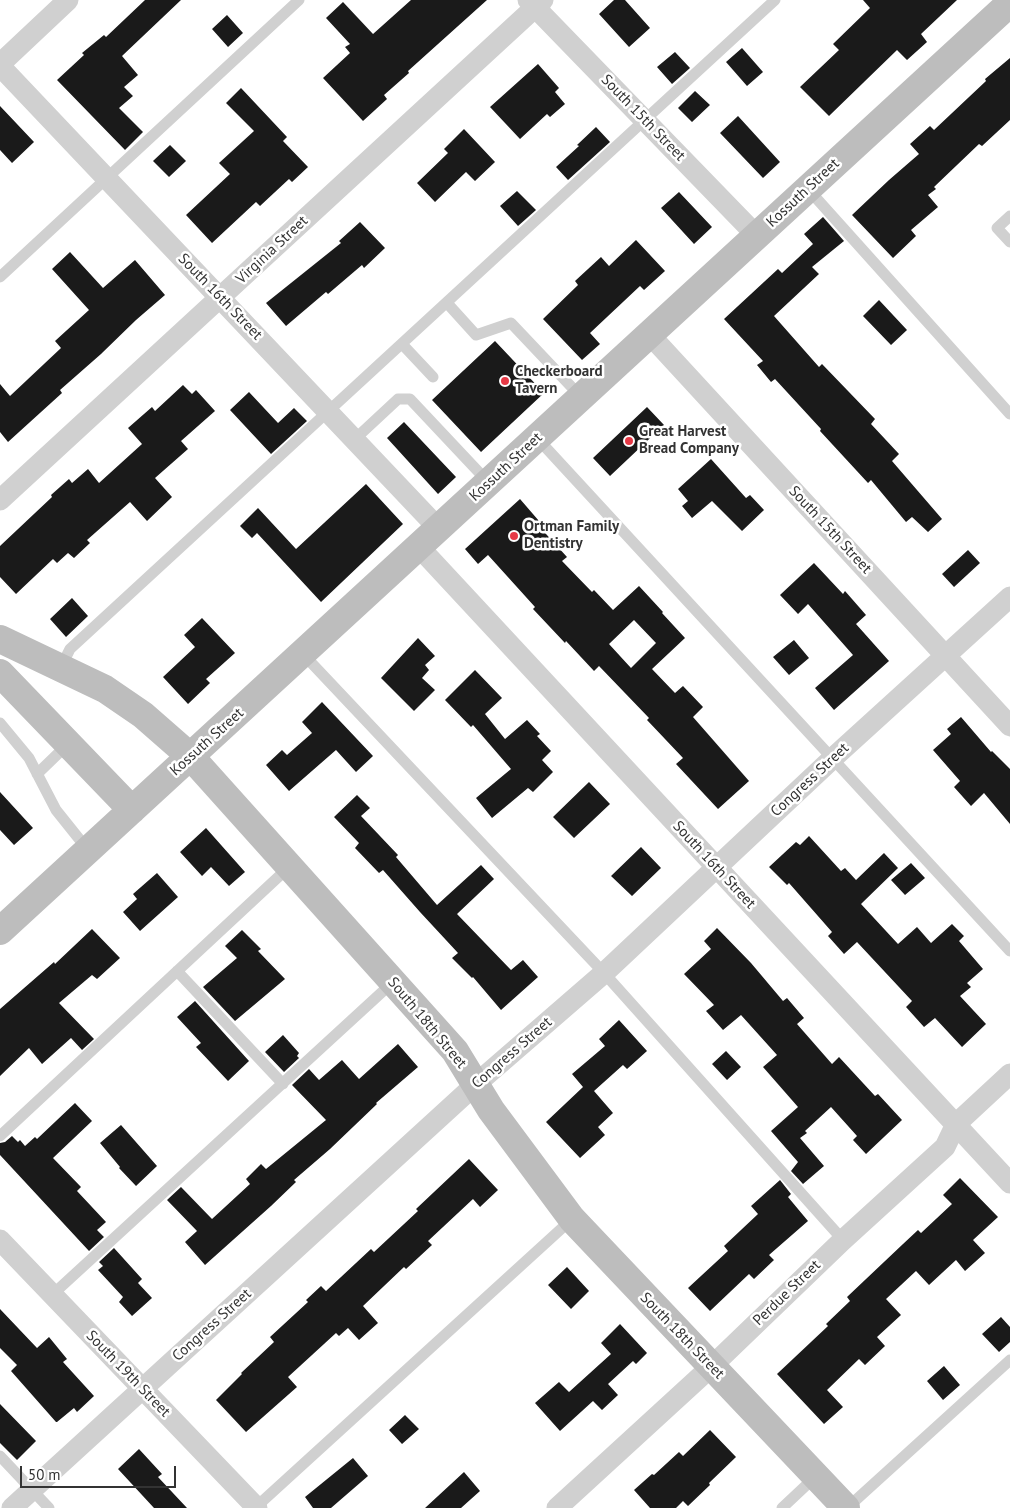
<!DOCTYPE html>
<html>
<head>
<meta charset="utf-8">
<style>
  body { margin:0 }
  #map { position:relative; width:1010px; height:1508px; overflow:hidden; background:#fff; font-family:"PT Sans",sans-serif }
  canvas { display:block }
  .scale { position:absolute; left:20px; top:1466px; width:156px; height:22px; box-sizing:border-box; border:2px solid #333; border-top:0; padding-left:6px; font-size:15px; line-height:18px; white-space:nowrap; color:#333; -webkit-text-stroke:4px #fff; paint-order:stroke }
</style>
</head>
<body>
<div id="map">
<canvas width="1010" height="1508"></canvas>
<div class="scale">50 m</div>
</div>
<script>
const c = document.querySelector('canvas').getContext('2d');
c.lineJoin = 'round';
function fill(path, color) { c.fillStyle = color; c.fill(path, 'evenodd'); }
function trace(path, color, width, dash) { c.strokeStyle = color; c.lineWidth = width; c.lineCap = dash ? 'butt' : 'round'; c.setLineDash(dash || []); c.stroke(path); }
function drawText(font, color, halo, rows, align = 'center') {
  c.font = font + ' "PT Sans",sans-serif'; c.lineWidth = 5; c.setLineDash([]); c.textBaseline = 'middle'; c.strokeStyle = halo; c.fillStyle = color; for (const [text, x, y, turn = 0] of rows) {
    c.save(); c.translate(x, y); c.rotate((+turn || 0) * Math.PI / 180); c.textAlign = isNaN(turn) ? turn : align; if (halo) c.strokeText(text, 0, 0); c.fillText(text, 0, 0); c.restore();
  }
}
fill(new Path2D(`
  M145 0H181L122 56 138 75 124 87 133 96 119 108 143 132 125 150 57 80 84 55 82 53 104 35 106 37Z
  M411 0H487L408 71 409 73 384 95 387 99 363 121 323 78 350 53 345 47 350 44 326 18 343 2 373 34Z
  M614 0H625L650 28 629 47 599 14Z
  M863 0H957L921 34 927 42 907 60 897 50 829 116 800 87 839 50 833 44 870 8Z
  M227 15 243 33 228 47 212 29Z
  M742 48 763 72 747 86 726 62Z
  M675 52 690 68 672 84 657 67Z
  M1010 58V120L982 146 979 144 934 187 936 189 928 195 938 207 911 230 916 236 893 258 852 215 889 180 919 154 910 144 930 126 934 130 986 81 985 79Z
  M538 64 559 88 555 92 565 104 550 117 547 114 520 139 490 107Z
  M241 88 287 137 283 141 308 167 292 182 289 179 260 206 256 202 212 243 186 215 230 174 219 163 254 131 226 103Z
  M695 91 710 105 692 122 678 108Z
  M0 106 34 142 12 163 0 150Z
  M738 116 780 162 763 178 720 133Z
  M596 127 610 142 568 180 556 167 579 146 577 145Z
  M464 129 495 162 475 181 466 172 435 202 417 183 448 153 444 149Z
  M170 145 186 161 169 177 153 161Z
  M517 191 536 210 518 226 500 206Z
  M679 192 712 227 694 244 661 208Z
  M823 217 844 241 812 267 819 274 774 316 819 367 822 364 875 419 871 424 899 454 892 461 942 519 928 532 912 517 906 522 871 480 868 483 820 431 821 429 775 379 771 382 757 365 763 361 724 319 778 269 782 273 813 244 804 234Z
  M360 222 385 248 364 268 362 265 328 294 326 292 286 326 266 303 341 243 339 241Z
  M636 240 665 271 644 290 640 286 590 333 600 344 582 360 543 319 578 285 575 281 601 257 609 266Z
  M70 252 103 288 135 260 165 295 136 320 101 354 60 390 62 393 8 442 0 432V384L10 396 61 348 55 341 89 310 52 269Z
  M879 300 907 330 891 345 863 316Z
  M495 341 544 393 481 452 432 400Z
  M183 385 192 394 196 390 215 411 181 441 188 449 155 478 172 497 147 521 130 502 87 540 90 543 74 558 68 553 57 563 53 559 16 594 0 577V546L52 497 51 495 69 479 72 483 88 469 99 483 142 444 128 428 152 407 155 411Z
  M249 392 278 423 294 408 307 421 271 454 230 410Z
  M647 407 664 425 610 476 593 458Z
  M404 422 456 477 438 494 387 438Z
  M711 459 746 498 750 495 764 510 742 531 712 501 692 518 682 506 688 501 678 489Z
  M366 484 403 524 321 602 257 533 252 538 240 526 258 508 296 549Z
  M520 499 539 521 536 523 567 557 562 561 592 592 594 590 613 610 639 586 663 612 662 613 685 638 652 669 675 693 683 686 703 707 693 717 749 781 718 809 676 764 683 758 647 720 649 718 599 666 594 671 566 641 565 643 533 609 535 607 488 555 478 564 465 549ZM634 620 656 643 631 668 609 644Z
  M968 550 980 563 954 587 942 574Z
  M814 563 843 594 845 591 866 615 856 624 889 661 834 710 815 688 853 655 808 604 798 614 780 595Z
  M72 598 88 616 66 637 50 619Z
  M202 618 235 653 206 679 210 683 188 704 163 677 195 647 184 635Z
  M418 638 435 656 425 665 429 670 422 678 435 690 414 711 381 678Z
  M794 640 809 658 789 675 773 657Z
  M475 670 502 698 485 714 505 739 527 720 540 734 537 736 551 751 542 760 553 772 533 792 528 788 492 818 476 798 511 769 473 725 471 727 445 700Z
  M322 702 373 756 356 772 336 750 289 791 266 765 282 750 287 755 312 733 302 722Z
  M961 717 991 752 992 751 1010 769V824L984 793 971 806 954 787 960 781 933 750 951 734 947 729Z
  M589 782 610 804 574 838 553 817Z
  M0 792 33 828 14 845 0 830Z
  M357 795 370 808 361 816 398 855 396 857 437 905 481 865 494 879 457 914 511 970 523 960 538 977 501 1010 473 977 472 978 452 958 458 953 420 912 383 870 379 873 355 848 359 843 334 817Z
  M206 828 245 872 229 886 211 867 202 876 180 852Z
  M809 836 841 871 845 868 856 880 884 853 898 868 861 904 898 944 917 927 931 943 952 924 964 936 959 941 983 969 967 983 971 987 960 996 986 1024 962 1047 935 1018 924 1027 906 1007 912 1001 857 942 844 954 828 936 832 932 789 883 787 885 769 867 796 842 800 845Z
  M641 847 661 868 632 896 611 876Z
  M911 863 925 878 905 895 891 880Z
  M157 873 178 897 140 931 123 912 137 899 133 894Z
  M717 928 751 963 783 1001 787 998 804 1018 797 1024 832 1064 839 1057 875 1096 878 1094 902 1120 866 1154 853 1140 857 1136 831 1107 805 1131 807 1133 800 1138 824 1166 803 1184 791 1171 798 1162 771 1131 798 1107 763 1067 777 1055 741 1015 723 1030 706 1011 714 1005 684 974 711 949 704 941Z
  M92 929 120 958 97 979 92 975 59 1003 94 1039 82 1050 71 1038 42 1064 29 1048 0 1076V1009L54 962 55 964Z
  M242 930 261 949 258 951 285 979 235 1021 203 987 237 958 225 946Z
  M195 1001 249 1061 228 1081 196 1047 201 1043 177 1017Z
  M619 1020 647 1051 627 1069 623 1065 594 1091 613 1113 598 1127 605 1135 580 1158 546 1122 583 1087 572 1074 605 1046 599 1039Z
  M283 1035 299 1053 297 1056 299 1058 284 1072 265 1052Z
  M398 1044 418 1067 376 1103 377 1104 330 1149 294 1180 296 1182 271 1206 205 1265 185 1242 197 1231 167 1200 181 1187 212 1219 250 1184 246 1179 261 1164 266 1169 326 1120 292 1085 309 1069 319 1080 342 1060 359 1079Z
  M726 1051 741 1067 727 1080 712 1064Z
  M75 1103 92 1121 53 1158 81 1187 77 1191 106 1222 97 1230 104 1237 89 1251 0 1155V1143L5 1142 12 1136 18 1142 20 1140 25 1146 35 1137 37 1139Z
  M121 1125 157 1166 136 1186 119 1168 120 1167 100 1143Z
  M469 1159 498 1190 480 1207 473 1199 428 1241 432 1245 406 1269 404 1267 363 1306 378 1323 359 1340 348 1328 339 1336 336 1333 288 1377 297 1387 246 1432 216 1400 242 1374 241 1373 274 1342 270 1337 308 1302 306 1300 321 1286 326 1291 371 1249 374 1252 418 1211 416 1209Z
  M960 1178 998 1217 973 1240 985 1253 965 1271 956 1260 929 1285 916 1271 886 1299 901 1315 877 1337 885 1346 865 1365 859 1359 827 1390 843 1407 824 1424 777 1374 828 1326 826 1324 850 1301 847 1297 903 1244 918 1230 921 1233 952 1204 943 1195Z
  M780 1180 791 1194 788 1197 808 1221 769 1255 774 1260 754 1279 749 1274 710 1311 688 1288 728 1251 724 1246 758 1214 751 1206Z
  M114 1248 142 1279 138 1283 152 1298 132 1316 119 1302 123 1297 98 1270 103 1266 99 1262Z
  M567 1267 589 1291 571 1309 548 1285Z
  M0 1309 37 1348 49 1337 67 1359 63 1362 94 1396 77 1412 74 1408 57 1422H56L11 1371 17 1365 0 1348Z
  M1001 1317 1010 1327V1342L999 1352 982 1334Z
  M620 1324 647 1353 636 1364 633 1361 608 1384 618 1395 602 1410 593 1401 560 1431 535 1403 559 1382 569 1392 611 1354 601 1343Z
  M944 1366 960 1385 943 1400 927 1381Z
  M0 1404 36 1441 17 1460 0 1443Z
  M405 1415 419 1429 402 1444 389 1430Z
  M710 1430 736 1457 709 1483 710 1485 688 1506 683 1501 676 1508H650L634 1490 652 1474 654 1475 679 1452 683 1456Z
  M139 1449 162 1474 158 1477 187 1508H154L118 1469Z
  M353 1458 368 1476 331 1508H313L305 1497Z
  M464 1472 480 1491 461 1508H425Z`), '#1a1a1a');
trace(new Path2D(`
  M808 189 1010 414
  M1010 216 997 228 1010 242
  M0 277 299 0
  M447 303 476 335 511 323 582 398
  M402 344 433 377
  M537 438 1010 951
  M355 439 398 399H410L489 483
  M303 654 604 973 843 1240
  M60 669 70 649 775 0
  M0 723 29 758 56 810 88 850
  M37 774 68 744
  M177 971 283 1084
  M0 1136 289 867
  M52 1295 393 982
  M0 1456 49 1508
  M256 1507 572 1219
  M782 1508 815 1477
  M847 1508 1010 1360`), '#d0d0d0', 11);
trace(new Path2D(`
  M528 0 757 236
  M0 64 68 0
  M0 66 439 529
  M650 335 1010 726
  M0 500 543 0
  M419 547 1010 1183
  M0 1240 257 1508
  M12 1508 476 1084 604 973 833 758 1010 597
  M557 1508 712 1366 843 1240 945 1147 956 1124 1010 1074`), '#d0d0d0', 21);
trace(new Path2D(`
  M0 639 105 689 143 715 191 757 455 1051 491 1110 572 1219 846 1508
  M0 673 132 810
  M0 931 1010 3`), '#bdbdbd', 28);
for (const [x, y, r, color] of [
  [505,381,5,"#e63946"],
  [629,441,5,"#e63946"],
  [514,536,5,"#e63946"]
]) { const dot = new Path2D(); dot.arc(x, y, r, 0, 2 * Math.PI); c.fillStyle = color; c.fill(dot); trace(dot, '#fff', 2); }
drawText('15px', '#333', '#fff', [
  ["South 15th Street",643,118,46],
  ["Kossuth Street",803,193,-43],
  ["Virginia Street",272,250,-43],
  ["South 16th Street",220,297,46],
  ["Kossuth Street",506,467,-43],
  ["South 15th Street",830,530,47],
  ["Kossuth Street",207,742,-42],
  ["Congress Street",810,780,-43],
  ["South 16th Street",714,865,47],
  ["South 18th Street",427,1023,50],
  ["Congress Street",512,1053,-41],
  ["Perdue Street",787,1293,-44],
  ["Congress Street",212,1325,-42],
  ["South 18th Street",682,1336,46],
  ["South 19th Street",128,1374,46]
]);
drawText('bold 15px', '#333', '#fff', [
  ["Checkerboard",515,372],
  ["Tavern",515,389],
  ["Great Harvest",639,432],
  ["Bread Company",639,449],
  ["Ortman Family",524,527],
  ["Dentistry",524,544]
], 'left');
</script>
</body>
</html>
